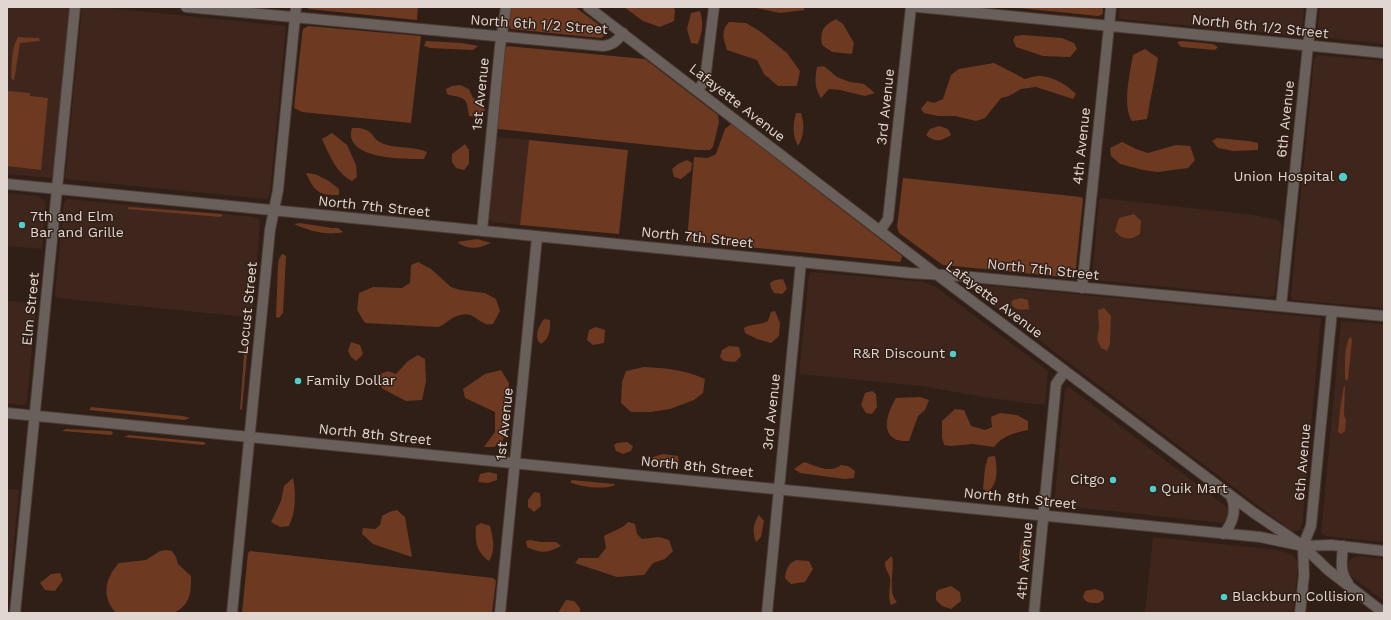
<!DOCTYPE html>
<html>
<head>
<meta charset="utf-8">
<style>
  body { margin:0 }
  #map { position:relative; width:1391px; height:620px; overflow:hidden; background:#301f17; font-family:"Work Sans",sans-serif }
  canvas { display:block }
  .frame { position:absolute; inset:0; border:8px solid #e2d6d1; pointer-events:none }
</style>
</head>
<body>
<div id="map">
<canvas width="1391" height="620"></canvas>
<div class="frame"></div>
</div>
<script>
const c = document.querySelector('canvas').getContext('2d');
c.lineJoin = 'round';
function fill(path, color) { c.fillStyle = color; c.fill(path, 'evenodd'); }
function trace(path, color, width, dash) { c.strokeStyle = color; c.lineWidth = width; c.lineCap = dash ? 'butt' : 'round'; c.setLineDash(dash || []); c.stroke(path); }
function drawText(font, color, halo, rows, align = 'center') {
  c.font = font + ' "Work Sans",sans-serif'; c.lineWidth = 3; c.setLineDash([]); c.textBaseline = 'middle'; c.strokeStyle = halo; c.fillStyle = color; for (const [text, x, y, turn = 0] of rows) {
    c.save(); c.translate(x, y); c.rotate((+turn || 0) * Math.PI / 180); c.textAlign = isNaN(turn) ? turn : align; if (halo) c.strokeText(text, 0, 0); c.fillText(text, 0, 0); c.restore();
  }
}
fill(new Path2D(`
  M7 7H70L54 171 52 177 50 178 7 174Z
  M82 7H99L286 26 270 192 268 198 265 199 65 179Z
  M1119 7H1304L1302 33 1298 36 1121 19 1119 18Z
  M1320 7H1384V44L1318 37 1317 35Z
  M1318 55 1384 61V308L1294 300 1292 299 1291 296 1314 59Z
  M497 137 529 140 520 225 492 222 489 220 495 139Z
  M7 193 37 196 44 200 46 204 42 249 7 246Z
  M1101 198 1254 215 1278 220 1281 224 1282 227 1275 295 1269 297 1094 280 1092 278 1099 200Z
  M67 199 253 217 259 219 260 225 252 315 247 317 58 298 55 295 64 202Z
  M811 272 924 282 936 287 1048 371 1045 404H1034L983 397 922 386 799 374 809 275Z
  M972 284 1321 318 1302 525 1299 530 1293 532 970 288V285Z
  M7 301 32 303 36 308 27 400 25 404 22 405 7 403Z
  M1341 321 1384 324V542L1326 536 1321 533Z
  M1067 387H1069L1228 508 1227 521 1224 523 1054 505 1065 389Z
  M7 489 19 490 7 613Z
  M1153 537 1277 550 1291 554 1296 559 1298 564 1293 613H1145Z
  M1358 556 1384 559V601L1350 575 1347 571V565L1349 561 1353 558Z`), '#3e261c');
fill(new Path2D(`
  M306 7H418L417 20 309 9Z
  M510 7H575L606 30C606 34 604 36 601 38L511 29 509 26Z
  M624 7H673L675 10 674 21 660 27 643 21Z
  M751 7H803L805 10 780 13Z
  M1010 7H1103V13L1101 15 1098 16Z
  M700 11C704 24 702 32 698 44L691 43 687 29 691 13Z
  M836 19 843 24 854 43 852 54 832 52 822 45C820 30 823 26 836 19Z
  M729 22 746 23 761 32 787 53 800 71 797 86H778L764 74 757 60 727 50C724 39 720 32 729 22Z
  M308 26 421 36 411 123 302 112 294 108 302 35 303 29Z
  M1023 35 1062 38 1074 43 1077 49 1070 57 1043 56 1016 47 1013 40 1015 36Z
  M18 37 39 38 40 41 20 43 14 81 11 78C12 65 11 48 18 37Z
  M426 41 462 43 478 46 473 50 430 48 424 46Z
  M1182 41 1213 44 1218 47 1215 50 1181 47 1177 42Z
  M507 46 645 59 718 115 719 122 713 147 710 150H697L498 129 496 127 504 51Z
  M1145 49 1158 58C1155 79 1150 99 1147 119L1132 121C1122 106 1130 72 1133 55Z
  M994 63 1025 79C1030 78 1037 75 1041 76 1054 77 1067 85 1076 94L1073 99 1036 87 1021 89 1009 96 1001 98 985 118 976 121 955 116H938L924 113 921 109 927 101 934 103 943 99 951 75 959 69Z
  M824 66 837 77 850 82 864 84 875 93 865 96 840 90 829 89 821 98C814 87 815 79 817 67Z
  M460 85 469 89 473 98 483 103 485 110 479 118 469 116C468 112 468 106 466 102 462 95 453 97 447 94L446 89 452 86Z
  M7 91 30 93V96L48 98 41 170 7 166Z
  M796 113H801C805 125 804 136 798 146 792 134 793 125 796 113Z
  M731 124 902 256 901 261 900 262 687 241 694 157 708 158 716 154 725 129Z
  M939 126 948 129 951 135C941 141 936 143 926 135L930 129Z
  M352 128C360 128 366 128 372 134 374 137 376 140 378 141 392 150 412 145 427 152L424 159C406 159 342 160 352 128Z
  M332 133 347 145 356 165 357 177 352 181C336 173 329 154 322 139Z
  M1217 138 1249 141 1258 143V150L1233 151 1218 148 1212 141Z
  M529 140 628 150 619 234 520 225Z
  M1122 142 1136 149 1148 153 1176 145 1190 146 1195 160 1188 168 1158 172 1143 170 1120 164 1111 156 1110 148Z
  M465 144 469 150V164L464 170 456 168 452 162V154Z
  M687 160 692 163 691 171 681 179 674 177 672 169 678 164Z
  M306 173C319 173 330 182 339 189V195C319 196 314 191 306 173Z
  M903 178 1081 197 1083 199 1075 277 1073 278 943 265 940 263 899 233 897 227Z
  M129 207 221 214 223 215 220 217 127 209Z
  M1134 214 1141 221 1140 234C1130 241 1123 240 1115 231L1119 218Z
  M300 223 332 228H338L343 232C328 236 309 231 294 224Z
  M477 239 491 243C479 248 469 251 457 242Z
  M282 254 286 256 283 313 279 318 276 317 278 264 279 259Z
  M418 262 431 269 451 287 460 290 485 293 496 299 500 311 493 324C490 324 486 325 484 323 473 318 472 311 457 316 450 318 445 325 438 327L365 323 357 310 359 293 373 287 402 288 410 283 411 265Z
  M783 279 787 289 782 294 774 293 771 288 770 283 775 280Z
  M1021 298 1028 300 1029 309C1021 310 1015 311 1011 303L1013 300Z
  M1104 308 1111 316 1110 344 1107 351 1101 348 1097 339 1099 328 1098 310Z
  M775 311 780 323 779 336 771 343 757 339 745 333 744 328C752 323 758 326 768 321L771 312Z
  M544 319 550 320C550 331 550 338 541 344 533 337 539 326 544 319Z
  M596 327 605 330 604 343 593 345 587 340 589 330Z
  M1351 337 1352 341 1348 379 1346 381 1345 378C1345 366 1344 349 1349 338Z
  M247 340 248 343 242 409 240 410 245 342Z
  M351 342 360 345 363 354 356 361 351 357 348 351Z
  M729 346 739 347 741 356 735 362 724 361 720 357 722 350Z
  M418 355 425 359 426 381 422 400 406 401 383 389 377 381 380 374 388 371 396 374 408 361Z
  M644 367C665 368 686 370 705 379L703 393 694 400 670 409 651 412H631L621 403 622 382 626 371Z
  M501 370 509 383 503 441 494 447H484L495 432V412L465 398 463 389 485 374Z
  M1344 385 1345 387 1344 415 1346 420 1345 431 1341 434 1338 432 1340 410Z
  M872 391 876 394 877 407 872 414 866 413 861 405 865 393Z
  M920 397 929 400 925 410 918 416 909 441C906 441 900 441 897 440 879 432 889 410 896 398Z
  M91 407 183 416 190 418 184 420 89 410Z
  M955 409 964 410 971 426 985 430 992 427 991 417 1000 413 1017 415 1028 421V430C1015 433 1003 435 994 447L973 444 950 446 944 445 942 437V421Z
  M66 429 111 431 113 433 111 435 62 431Z
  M129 435 204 442 206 444 203 445 124 437Z
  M627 442 633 446 631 451 623 454 616 451 614 445 617 443Z
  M663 454 678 456 679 463C669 468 661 467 652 462L653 457Z
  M995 456C997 468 999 483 988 492L983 489 985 468 988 457Z
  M804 462C817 466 829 474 841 465L848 466 855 471 854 478 845 479 800 473 794 469Z
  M489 472 497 474V480L488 483 478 482 480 474Z
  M293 478C296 493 296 512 289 526L280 527 271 522 281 501 284 486Z
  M572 480 614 484 615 485C605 490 580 487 570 482Z
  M534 492 540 493 541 506 534 512 528 507V500Z
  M397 510 405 517 412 557 373 544 362 534 363 528 375 529 380 525 382 516 389 512Z
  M759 515 764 521 761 537 756 542C752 533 753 523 759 515Z
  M628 522 635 524 637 534 642 539 659 537 669 540 673 551 665 559 653 563 644 575 617 577 575 563 579 558H598L606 548 604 536C614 530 621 530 628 522Z
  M481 523 490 526C493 538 496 550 489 561 476 551 475 542 476 526Z
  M1024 537 1029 538V555L1026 568 1022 570C1018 560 1019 547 1024 537Z
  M530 540 541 542H556L561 546C547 553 542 554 527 547L526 541Z
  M166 550 172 551 176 557 178 564 191 576C191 593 191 604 174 613H116C101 597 105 578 119 563L146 560 160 551Z
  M250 551 493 578 496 581 492 613H242L248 553Z
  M892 556C895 569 887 592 897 602L891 605C887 596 891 587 890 578 889 572 885 571 885 562Z
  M796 560 809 561 813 569 805 582 791 584 785 578C786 569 788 564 796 560Z
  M60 573 63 580 55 591 45 590 40 583 51 574Z
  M951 586 960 592 961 601 951 609 942 606 936 600V593L938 590Z
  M1095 589 1103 592 1104 599 1099 603C1092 603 1086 604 1083 597L1085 591Z
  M566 600 574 601 580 608V613H558Z`), '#6d3921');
const minor = new Path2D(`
  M186 7 603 46C613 45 617 41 623 33
  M588 7 936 274 1254 513 1303 546 1328 570 1384 613
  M918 7 1384 53
  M698 90 705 80 714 7
  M7 184 911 273 961 276 1384 316
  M482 231 500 47 506 7
  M880 231 888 219 911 7
  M1082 288 1111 7
  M1281 306 1312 7
  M7 413 1260 537 1303 546 1331 545 1384 551
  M1223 534C1233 524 1237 510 1231 496
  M1343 546C1342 560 1339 571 1348 583
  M15 613 75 7
  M232 613 270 230 278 190 296 7
  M500 613 537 237
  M767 613 801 262
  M1034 613 1056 384 1065 371
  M1300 613 1304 575 1303 546 1311 526 1332 311`);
trace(minor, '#4c3c35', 12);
trace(minor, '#695f5b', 10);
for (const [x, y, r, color] of [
  [1343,177,5,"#53cdc9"],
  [22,225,4,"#53cdc9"],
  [953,354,4,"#53cdc9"],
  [298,381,4,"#53cdc9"],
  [1113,480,4,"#53cdc9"],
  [1153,489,4,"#53cdc9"],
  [1224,597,4,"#53cdc9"]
]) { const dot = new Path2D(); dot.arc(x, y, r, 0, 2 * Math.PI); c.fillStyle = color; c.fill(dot); trace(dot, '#301f17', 1.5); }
drawText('14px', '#e2d6d1', '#301f17', [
  ["North 6th 1/2 Street",539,25,4],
  ["North 6th 1/2 Street",1260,27,6],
  ["1st Avenue",481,94,-84],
  ["Lafayette Avenue",737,103,38],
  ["3rd Avenue",886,107,-84],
  ["6th Avenue",1286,119,-84],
  ["4th Avenue",1082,146,-84],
  ["North 7th Street",374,207,6],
  ["North 7th Street",697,238,6],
  ["North 7th Street",1043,270,6],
  ["Lafayette Avenue",994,300,37],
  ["Locust Street",248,308,-84],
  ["Elm Street",31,309,-84],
  ["3rd Avenue",772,412,-84],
  ["1st Avenue",505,424,-84],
  ["North 8th Street",375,435,6],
  ["6th Avenue",1303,462,-85],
  ["North 8th Street",697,467,6],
  ["North 8th Street",1020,499,6],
  ["4th Avenue",1025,561,-85]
]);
drawText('14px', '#e2d6d1', '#301f17', [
  ["Union Hospital",1334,177,"right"],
  ["7th and Elm",30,217],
  ["Bar and Grille",30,233],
  ["R&R Discount",945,354,"right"],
  ["Family Dollar",306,381],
  ["Citgo",1105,480,"right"],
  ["Quik Mart",1161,489],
  ["Blackburn Collision",1232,597]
], 'left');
</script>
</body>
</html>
